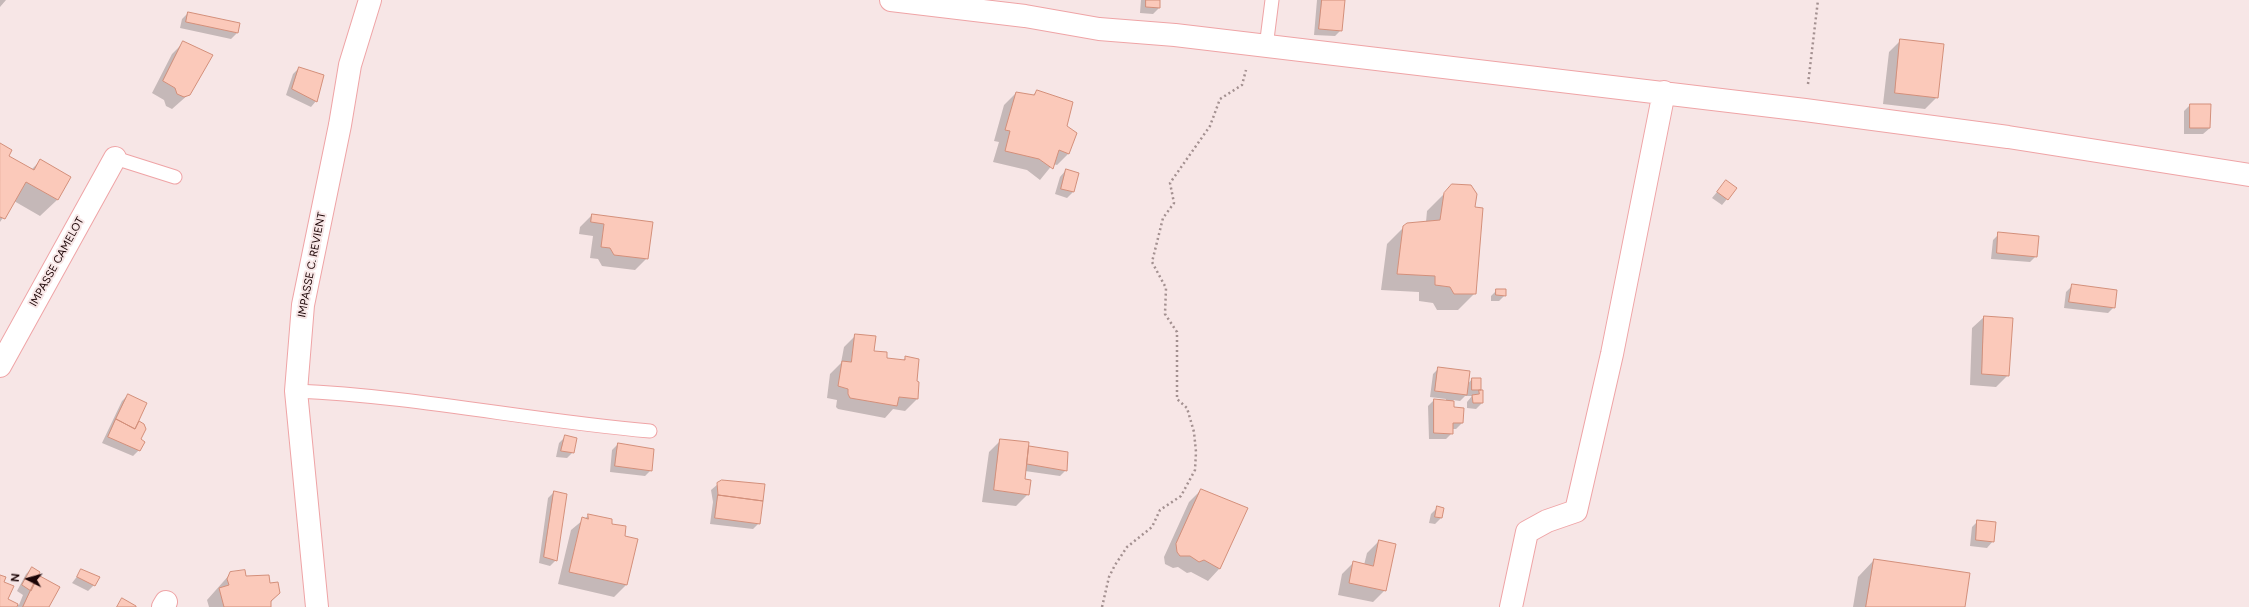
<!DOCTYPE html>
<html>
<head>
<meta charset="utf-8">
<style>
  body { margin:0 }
  #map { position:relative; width:2249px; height:607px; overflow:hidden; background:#f7e6e6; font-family:Figtree,sans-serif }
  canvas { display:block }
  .north { position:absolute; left:8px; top:559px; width:40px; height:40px; -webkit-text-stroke:3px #f7e6e6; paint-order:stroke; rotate:276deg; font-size:11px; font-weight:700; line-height:16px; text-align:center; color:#1b0405 }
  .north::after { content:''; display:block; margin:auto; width:14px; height:18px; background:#1b0405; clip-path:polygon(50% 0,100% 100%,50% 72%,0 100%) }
</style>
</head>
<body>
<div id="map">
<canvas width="2249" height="607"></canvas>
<div class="north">N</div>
</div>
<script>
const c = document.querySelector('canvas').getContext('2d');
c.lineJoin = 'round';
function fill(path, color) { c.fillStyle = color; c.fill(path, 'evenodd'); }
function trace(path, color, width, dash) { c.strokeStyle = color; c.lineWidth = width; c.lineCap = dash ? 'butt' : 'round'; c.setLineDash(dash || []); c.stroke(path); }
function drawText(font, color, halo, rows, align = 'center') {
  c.font = font + ' Figtree,sans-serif'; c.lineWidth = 4; c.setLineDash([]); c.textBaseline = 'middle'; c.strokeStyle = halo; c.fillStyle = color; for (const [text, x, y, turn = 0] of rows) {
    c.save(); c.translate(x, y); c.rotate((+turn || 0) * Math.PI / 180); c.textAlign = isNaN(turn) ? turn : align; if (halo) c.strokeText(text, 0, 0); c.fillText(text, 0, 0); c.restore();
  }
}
fill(new Path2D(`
  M0 0H6L0 7Z
  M1141 0H1159V8L1153 14 1140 13Z
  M1317 0H1344L1341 30 1335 36 1314 35Z
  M188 13 237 33 231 39 180 28 182 19Z
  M1901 40 1937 97 1925 109 1883 104 1889 52Z
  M184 42 189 94 172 109 166 106 164 100 152 93 172 54Z
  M299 68 316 101 311 107 286 95 293 74Z
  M1037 91 1066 126 1069 153 1057 165 1053 164 1040 180 1027 170 993 162 999 142 994 141 1004 105 1016 93 1032 96Z
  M2190 105 2210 128 2203 134H2184V111Z
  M0 144 7 156 31 170 41 160 70 177 57 200 40 216 14 201 0 222Z
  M1066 170 1078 173 1073 192 1067 198 1055 194 1060 177Z
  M1726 181 1727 199 1722 205 1712 198Z
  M1453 185 1474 208 1475 293 1458 310H1437L1433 303 1419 301V292L1381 290 1387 244 1404 227 1426 222 1427 211Z
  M592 215 652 223 647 258 635 270 602 266 598 259 590 258 593 236 579 234 580 227Z
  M1999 234 2036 256 2030 262 1991 259 1993 240Z
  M2072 286 2114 307 2108 313 2064 308 2066 292Z
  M1497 290 1505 295 1499 301H1491V296Z
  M1984 317 2008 375 1996 387 1970 385 1972 328Z
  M856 335 873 352 886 359 902 361 906 357 915 382 917 399 905 411 893 409 885 418 838 409 836 407 837 400 827 398 830 374 841 363 844 347Z
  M1439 368 1467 385 1472 379H1480L1482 403 1476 409 1467 408V402L1472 396H1465L1460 401 1453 400V408L1462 423 1456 429H1452V433L1446 439H1429L1428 406 1434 400 1446 401V399L1430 397 1433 374Z
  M128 395 138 421 143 424 139 450 133 456 102 443 122 401Z
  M565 437 573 452 567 458 556 457 559 443Z
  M1001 440 1027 449 1029 447 1066 470 1060 476 1025 471 1024 480 1028 494 1016 506 982 502 989 452Z
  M618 444 651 470 645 476 610 472 612 450Z
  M718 484 759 523 753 529 710 524 713 502 711 490Z
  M1201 490 1247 509 1219 569 1208 581 1191 572 1187 573 1178 567 1173 568 1165 564 1164 557 1189 502Z
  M554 492 556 560 550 566 539 563 548 498Z
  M1437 508 1441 518 1435 524 1429 523 1431 514Z
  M589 515 626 585 614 597 558 584 571 530Z
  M1978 521 1993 541 1987 548 1970 546 1972 527Z
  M1379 541 1385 590 1373 602 1338 595 1342 574 1354 562 1364 565 1367 553Z
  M1874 560 1964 607H1853L1858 577Z
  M32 568 38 576 48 607H18L17 605 16 607H0V576L7 600 19 605 23 595 17 591 26 574Z
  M82 570 94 585 88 591 72 583Z
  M231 573 270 584 279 593 270 603V607H209L207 600Z`), '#0003');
const building = new Path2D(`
  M1146 0H1160V8L1146 7Z
  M1322 0H1345L1342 31 1319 29Z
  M188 12 240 23 238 33 186 22Z
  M1900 39 1944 44 1938 98 1895 93Z
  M183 41 213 55 190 95 184 97 177 94 175 88 163 81Z
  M299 67 324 75 317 102 292 89Z
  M1037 90 1073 102 1067 126 1077 133 1069 154 1059 150 1053 169 1039 159 1005 151 1010 131 1005 130 1016 92 1034 95Z
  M2190 104H2211L2210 128H2190Z
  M0 143 12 150 9 156 34 170 40 159 71 177 58 200 26 182 5 219 0 217Z
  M1066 169 1079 173 1074 192 1061 189Z
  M1726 180 1737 188 1728 200 1717 192Z
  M1452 184 1471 185 1477 194 1475 207 1483 208 1476 294H1454L1450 287 1435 285V276L1397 274 1403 226 1407 223 1440 220 1444 193Z
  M592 214 653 222 648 259 614 255 610 248 601 247 604 224 591 222Z
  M1998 232 2039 236 2037 257 1997 253Z
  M2072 284 2117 290 2115 308 2069 302Z
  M1496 289H1506V296L1496 295Z
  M1984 316 2013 318 2009 376 1982 374Z
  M855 334 876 336 874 351 887 352V358L905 360V356L919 359 917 381 919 382 918 399 899 397 897 406 850 398 848 394V389L838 386 842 361 851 362Z
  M1438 367 1470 371 1467 395 1435 391Z
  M1472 378H1481V390H1472Z
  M1479 390H1483V403H1473L1472 395 1479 394Z
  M128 394 147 403 135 429 116 419Z
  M1434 399 1454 401V407L1464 408 1463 423H1453V434L1434 433Z
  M116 419 135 429 139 421 144 424 146 429 141 439 145 442 140 451 108 437Z
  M565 435 577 438 574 453 561 451Z
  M1000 439 1029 442 1025 479 1031 480 1029 495 994 490Z
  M618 443 654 449 652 471 615 466Z
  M1029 446 1068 452 1067 471 1027 464Z
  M722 480 765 484 763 501 718 495 717 483Z
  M1201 489 1248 508 1220 569 1204 560 1199 562 1190 556H1180L1177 552 1176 544Z
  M554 491 567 494 557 561 544 557Z
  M718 495 763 501 760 524 715 518Z
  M1437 506 1444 508 1442 518 1435 517Z
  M588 514 612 519V524L626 526 625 536 638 539 627 585 569 572 582 517 588 519Z
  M1977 520 1996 522 1994 542 1976 540Z
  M1379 540 1396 544 1386 591 1349 583 1353 561 1373 566Z
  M1874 559 1970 573 1965 607H1866Z
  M32 567 40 572 31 591 22 585Z
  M81 569 100 577 95 586 77 577Z
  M245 570 246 576 269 575 270 583 278 582 280 593 271 601V607H224L219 588 229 585 227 579 230 572Z
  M0 575 6 577 4 582 14 586 8 599 18 604 17 607H0Z
  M38 575 60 587 49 607H23Z
  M122 598 136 606V607H117Z`);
fill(building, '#fbc9ba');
trace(building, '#d38f7a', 1);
const lane = new Path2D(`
  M1266 47 1272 0
  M115 158 175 177
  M296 391C415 396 532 421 650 431`);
const street = new Path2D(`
  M891 0 1025 16 1099 29 1175 35 1805 110 2008 137 2249 175
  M0 366 115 158
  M163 607 166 602
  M317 607 296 391 303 305 340 125 350 65 370 0
  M1511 607 1527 532 1547 521 1576 511 1612 354 1664 92`);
trace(lane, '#efa4a6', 15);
trace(street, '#efa4a6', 24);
trace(new Path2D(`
  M1808 84 1818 0
  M1102 607 1109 577 1115 565 1127 547 1152 527 1160 510 1181 496 1195 470 1196 452 1194 432 1187 408 1177 399V332L1165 314 1166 288 1152 262 1163 218 1174 203 1170 183 1210 126 1220 99 1242 85 1246 70`), '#a39090', 2.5, [2, 3]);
trace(lane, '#fff', 13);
trace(street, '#fff', 22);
drawText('11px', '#1b0405', '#f7e6e6', [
  ["IMPASSE CAMELOT",57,262,-61],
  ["IMPASSE C. REVIENT",312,265,-79]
]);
</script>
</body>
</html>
